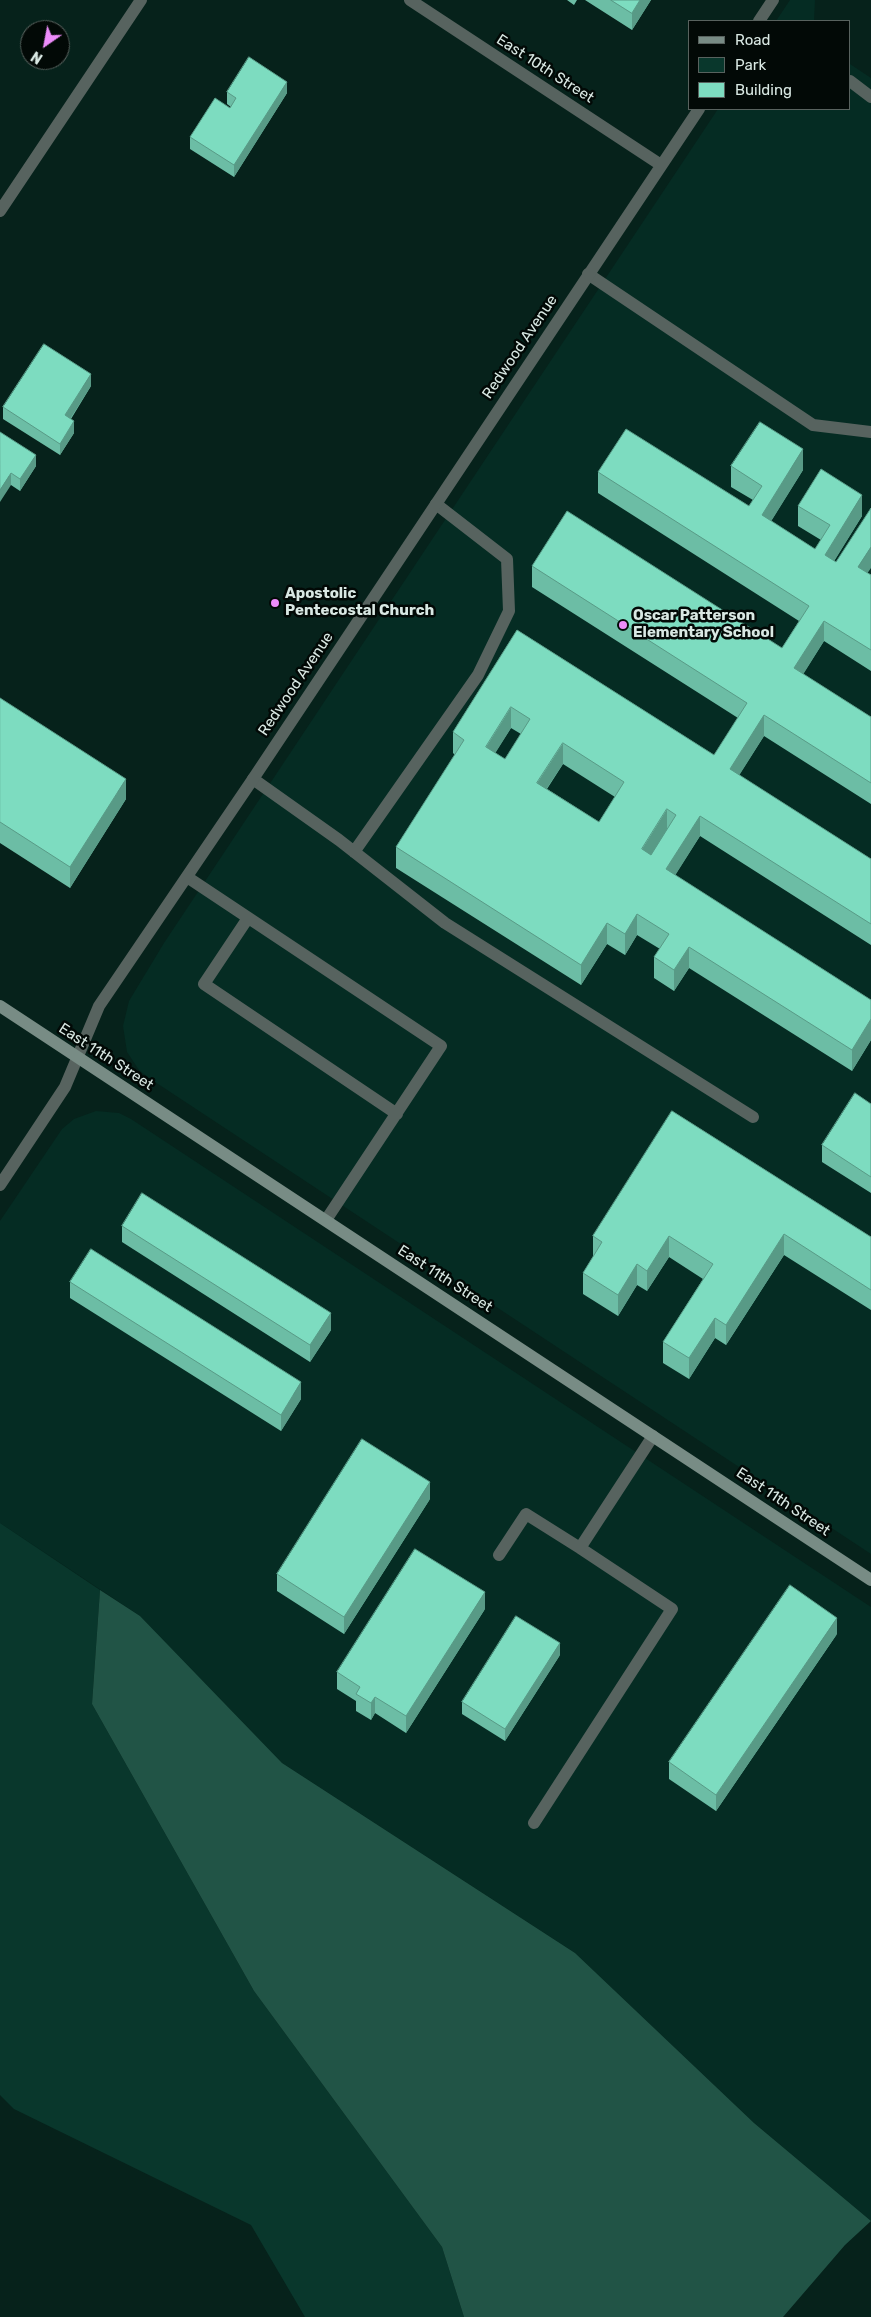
<!DOCTYPE html>
<html>
<head>
<meta charset="utf-8">
<style>
  body { margin:0 }
  #map { position:relative; width:871px; height:2317px; overflow:hidden; background:#06221b; font-family:Rubik,sans-serif }
  canvas { display:block }
  .legend { position:absolute; left:688px; top:20px; width:162px; height:90px; box-sizing:border-box; background:#020906; border:1px solid #58625e; margin:0; padding:6px 9px; list-style:none; font-size:15px; color:#d9e8e3 }
  .legend li { display:flex; align-items:center; gap:10px; height:25px }
  .legend b { width:25px; border:1px solid #58625e }
  .north { position:absolute; left:20px; top:20px; width:50px; height:50px; box-sizing:border-box; background:#020906; border:1px solid #58625e; border-radius:50%; rotate:213deg; font-size:14px; font-weight:700; line-height:20px; text-align:center; color:#d9e8e3 }
  .north::after { content:''; display:block; margin:auto; width:18px; height:22px; background:#ed8cfa; clip-path:polygon(50% 0,100% 100%,50% 72%,0 100%) }
</style>
</head>
<body>
<div id="map">
<canvas width="871" height="2317"></canvas>
<ul class="legend">
<li><b style="height:6px;background:#788c85"></b>Road</li>
<li><b style="height:14px;background:#09372c"></b>Park</li>
<li><b style="height:14px;background:#7ddcc0"></b>Building</li>
</ul>
<div class="north">N</div>
</div>
<script>
const c = document.querySelector('canvas').getContext('2d');
c.lineJoin = 'round';
function fill(path, color) { c.fillStyle = color; c.fill(path, 'evenodd'); }
function trace(path, color, width, dash) { c.strokeStyle = color; c.lineWidth = width; c.lineCap = dash ? 'butt' : 'round'; c.setLineDash(dash || []); c.stroke(path); }
function drawText(font, color, halo, rows, align = 'center') {
  c.font = font + ' Rubik,sans-serif'; c.lineWidth = 5; c.setLineDash([]); c.textBaseline = 'middle'; c.strokeStyle = halo; c.fillStyle = color; for (const [text, x, y, turn = 0] of rows) {
    c.save(); c.translate(x, y); c.rotate((+turn || 0) * Math.PI / 180); c.textAlign = isNaN(turn) ? turn : align; if (halo) c.strokeText(text, 0, 0); c.fillText(text, 0, 0); c.restore();
  }
}
fill(new Path2D(`
  M790 0H815L814 21H776Z
  M850 64 871 78V1554L149 1078 139 1070 127 1052 123 1026 129 1001 164 943 718 109H850Z
  M96 1111 119 1113 131 1119 871 1607V2221L754 2123 575 1953 282 1763 140 1616 0 1523V1221L62 1129 74 1119Z`), '#052c23');
fill(new Path2D(`
  M0 1523 100 1590 92 1704 254 1991 442 2247 464 2317H305L251 2225 14 2109 0 2095Z`), '#09372c');
fill(new Path2D(`
  M100 1590 140 1616 282 1763 575 1953 754 2123 871 2221 845 2245 783 2317H464L442 2247 254 1991 92 1704Z`), '#215446');
trace(new Path2D(`
  M850 81 871 97
  M588 274 813 425 871 432
  M253 779 339 840 445 923 753 1117
  M354 852 478 675 509 611 507 559 436 504
  M187 877 441 1046 326 1220
  M248 918 204 984 397 1114
  M499 1555 526 1514 580 1548
  M534 1823 672 1609 580 1548 653 1436`), '#57635f', 12);
trace(new Path2D(`
  M410 0 661 165
  M759 21 773 0
  M0 211 141 0
  M0 1185 65 1087 99 1006 253 779 699 109`), '#57635f', 12);
trace(new Path2D(`
  M0 1006 871 1580`), '#788c85', 12);
fill(new Path2D(`
  M567 0H577L574 5Z
  M585 0H651L632 30Z
  M227 92 287 93 234 177 190 149V137L230 108 231 107 227 104Z
  M91 386 71 419 74 433 60 455 3 419V407Z
  M0 432 36 466 20 491 11 485Z
  M731 466 803 470 771 521 815 549 821 540 798 526V506L862 516 834 561 868 573 871 575V671L824 641 803 674 871 717V804L764 736 739 775 871 859V945L700 836 675 875 871 1000V1040L852 1071 689 968 674 991 654 978V957L660 949 637 935 625 955 607 944 581 985 396 868V847L455 755 453 753V732L517 630 714 755 738 718 532 587V566L782 648 799 621 598 493V472L749 506 753 500 731 487ZM511 728 521 734 505 759 495 753ZM563 764 615 797 599 822 547 789Z
  M0 698 126 799 70 888 0 843Z
  M871 1104V1193L822 1162V1145Z
  M672 1111 871 1237V1310L784 1255 726 1345 715 1338 689 1379 663 1363V1342L703 1279 669 1257 647 1291 637 1285 618 1316 583 1294V1273L593 1257V1236Z
  M122 1226 331 1330 310 1362 122 1242Z
  M70 1282 301 1399 281 1431 70 1298Z
  M430 1499 344 1634 277 1591V1574Z
  M485 1609 406 1733 375 1713 371 1720 356 1711V1701L337 1689V1672Z
  M837 1634 716 1811 669 1779V1762Z
  M560 1655 505 1741 462 1714V1702Z`), '#6cbda5');
fill(new Path2D(`
  M640 0H651L632 30V13Z
  M287 82V93L234 177V165Z
  M91 374V386L65 427V415Z
  M74 421V433L60 455V444Z
  M803 449V470L762 536V515Z
  M36 455V466L20 491V479Z
  M11 473V485L0 502V490Z
  M862 495V516L825 576V555Z
  M871 547V568L858 587V567Z
  M824 621V641L794 689V668Z
  M511 707V728L486 768V747Z
  M764 715V736L730 790V769Z
  M563 743V764L537 803V783Z
  M126 779V799L70 888V867Z
  M667 809V830L642 870V849Z
  M700 816V836L666 890V869Z
  M637 914V935L625 955V934Z
  M607 923V944L581 985V965Z
  M689 947V968L674 991V970Z
  M871 1019V1040L852 1071V1050Z
  M784 1234V1255L726 1345V1325Z
  M669 1236V1257L647 1291V1271Z
  M637 1264V1285L618 1316V1295Z
  M331 1313V1330L310 1362V1345Z
  M715 1318V1338L689 1379V1358Z
  M301 1382V1399L281 1431V1415Z
  M430 1482V1499L344 1634V1617Z
  M485 1592V1609L406 1733V1716Z
  M837 1618V1634L716 1811V1795Z
  M560 1643V1655L505 1741V1729Z
  M375 1697V1713L371 1720V1703Z`), '#589a86');
const building = new Path2D(`
  M611 0H640L632 13Z
  M249 57 287 82 234 165 190 137 215 98 230 108 236 98 227 92Z
  M44 344 91 374 65 415 74 421 60 444 3 407Z
  M760 422 803 449 762 515 815 549 830 525 798 506 821 469 862 495 825 555 836 562 871 508V547L858 567 871 575V650L824 621 794 668 871 717V783L764 715 730 769 871 859V924L700 816 666 869 871 1000V1019L852 1050 689 947 674 970 654 957 669 934 637 914 625 934 607 923 581 965 396 847 464 740 453 732 517 630 714 755 747 703 532 566 567 511 782 648 809 606 598 472 626 429 749 506 762 486 731 466ZM511 707 530 719 505 759 486 747ZM563 743 624 782 599 822 537 783ZM667 809 676 815 651 855 642 849Z
  M0 432 36 455 20 479 11 473 0 490Z
  M0 698 126 779 70 867 0 822Z
  M855 1093 871 1104V1177L822 1145Z
  M672 1111 871 1237V1290L784 1234 726 1325 715 1318 689 1358 663 1342 713 1264 669 1236 647 1271 637 1264 618 1295 583 1273 602 1242 593 1236Z
  M142 1193 331 1313 310 1345 122 1226Z
  M91 1249 301 1382 281 1415 70 1282Z
  M362 1439 430 1482 344 1617 277 1574Z
  M415 1549 485 1592 406 1716 375 1697 371 1703 356 1694 360 1687 337 1672Z
  M790 1585 837 1618 716 1795 669 1762Z
  M516 1616 560 1643 505 1729 462 1702Z`);
fill(building, '#7ddcc0');
trace(building, '#589a86', 1);
for (const [x, y, r, color] of [
  [275,603,5,"#ed8cfa"],
  [623,625,5,"#ed8cfa"]
]) { const dot = new Path2D(); dot.arc(x, y, r, 0, 2 * Math.PI); c.fillStyle = color; c.fill(dot); trace(dot, '#020906', 2); }
drawText('15px', '#d9e8e3', '#020906', [
  ["East 10th Street",545,69,33],
  ["Redwood Avenue",520,347,-56],
  ["Redwood Avenue",296,684,-56],
  ["East 11th Street",106,1057,33],
  ["East 11th Street",445,1279,33],
  ["East 11th Street",783,1502,34]
]);
drawText('bold 15px', '#d9e8e3', '#020906', [
  ["Apostolic",285,594],
  ["Pentecostal Church",285,611],
  ["Oscar Patterson",633,616],
  ["Elementary School",633,633]
], 'left');
</script>
</body>
</html>
